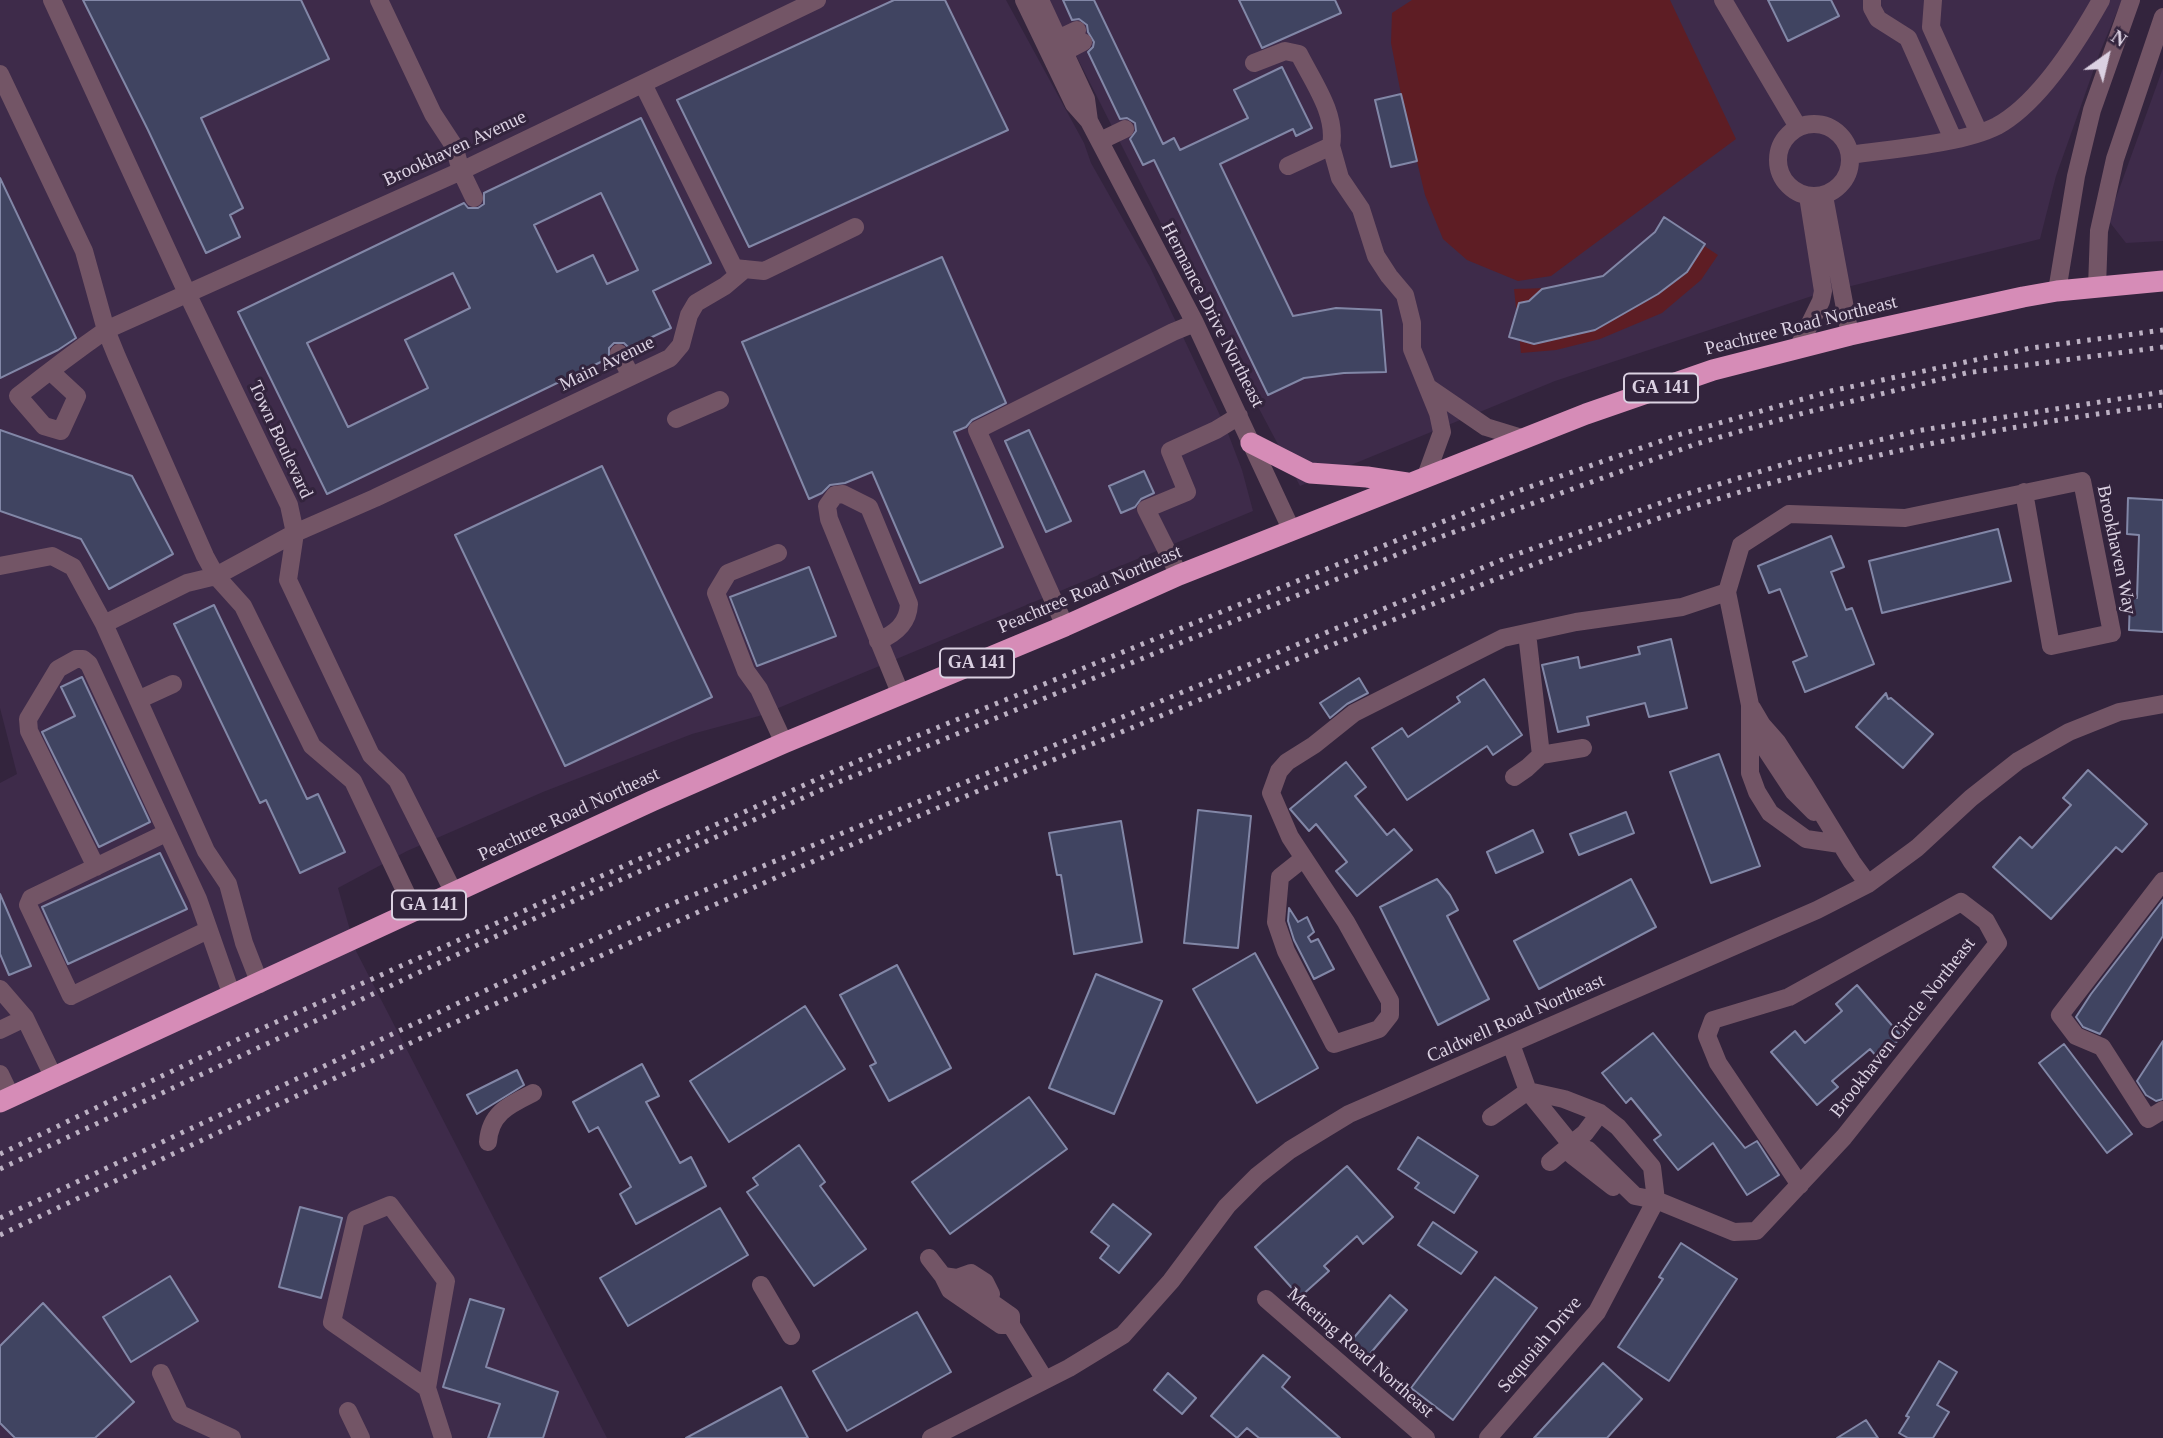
<!DOCTYPE html>
<html>
<head>
<meta charset="utf-8">
<style>
  body { margin:0 }
  #map { position:relative; width:2163px; height:1438px; overflow:hidden; background:#33243d; font-family:Georgia,serif }
  canvas { display:block }
  .north { position:absolute; left:2072px; top:21px; width:70px; height:70px; -webkit-text-stroke:5px #33243d; paint-order:stroke; rotate:34deg; font-size:19px; font-weight:700; line-height:28px; text-align:center; color:#dbd1e2 }
  .north::after { content:''; display:block; margin:auto; width:24px; height:32px; background:#dbd1e2; clip-path:polygon(50% 0,100% 100%,50% 72%,0 100%) }
</style>
</head>
<body>
<div id="map">
<canvas width="2163" height="1438"></canvas>
<div class="north">N</div>
</div>
<script>
const c = document.querySelector('canvas').getContext('2d');
c.lineJoin = 'round';
function fill(path, color) { c.fillStyle = color; c.fill(path, 'evenodd'); }
function trace(path, color, width, dash) { c.strokeStyle = color; c.lineWidth = width; c.lineCap = dash ? 'butt' : 'round'; c.setLineDash(dash || []); c.stroke(path); }
function drawText(font, color, halo, rows, align = 'center') {
  c.font = font + ' Georgia,serif'; c.lineWidth = 6; c.setLineDash([]); c.textBaseline = 'middle'; c.strokeStyle = halo; c.fillStyle = color; for (const [text, x, y, turn = 0] of rows) {
    c.save(); c.translate(x, y); c.rotate((+turn || 0) * Math.PI / 180); c.textAlign = isNaN(turn) ? turn : align; if (halo) c.strokeText(text, 0, 0); c.fillText(text, 0, 0); c.restore();
  }
}
fill(new Path2D(`
  M0 0H1006L1084 143 1091 163 1150 267 1226 428 1242 470 1253 511 759 716 692 734 543 792 407 851 338 888 356 951 607 1438H0V783L17 774 0 708Z
  M1048 0H2122L2100 52 2056 176 2040 239 1815 295 1555 381 1300 486 1167 235Z
  M2163 68V241L2126 243 2108 220Z`), '#3e2b4a');
fill(new Path2D(`
  M1412 0H1670L1736 139 1551 276 1518 281 1467 260 1443 239 1425 195 1401 94 1391 43 1392 13Z
  M1666 221 1718 255 1701 280 1662 313 1600 339 1556 350 1521 353 1514 289C1543 288 1592 289 1616 271 1634 258 1650 237 1666 221Z`), '#5e1d24');
const building = new Path2D(`
  M83 0H301L329 59 201 118 243 208 230 215 240 237 206 253 148 130Z
  M894 0H945L1008 130 749 247 677 100Z
  M1063 0H1094L1163 144 1174 138 1180 150 1248 118 1234 90 1282 67 1312 128 1296 136 1293 129 1220 164 1293 316 1336 308 1381 310 1386 372 1344 373 1304 378 1268 395 1154 160 1143 165 1130 139 1136 131 1135 123 1127 118 1120 119 1088 52 1093 47 1094 42 1088 32 1087 25 1079 19 1072 20Z
  M1239 0H1335L1341 13 1262 48Z
  M1768 0H1831L1839 16 1788 41Z
  M1401 94 1417 161 1391 167 1375 100Z
  M641 118 711 263 653 291 671 328 629 348 624 343H614L609 348V358L327 494 238 312 464 203 468 208H478L484 204V193ZM601 193 638 270 607 284 593 255 557 272 534 225ZM453 273 470 308 405 340 428 388 348 427 307 343Z
  M0 178 76 338 58 350 0 378Z
  M1664 217 1705 244 1687 272 1658 294 1595 330 1534 344 1509 337 1519 303 1529 301 1542 289 1603 276 1655 232Z
  M942 257 1006 403 972 420 966 427 954 432 1003 547 920 583 872 472 845 483 830 485 822 493 809 499 742 342Z
  M0 430 132 476 173 554 109 589 81 539 0 511Z
  M1029 430 1071 521 1046 532 1005 441Z
  M602 466 712 697 565 766 455 535Z
  M1144 471 1154 493 1141 499 1135 507 1121 513 1109 486Z
  M2128 498 2163 500V632L2129 630 2130 598H2137L2139 535 2127 534Z
  M1998 529 2011 581 1882 613 1869 561Z
  M1831 536 1844 567 1831 572 1846 610 1852 608 1874 664 1805 692 1793 662 1807 656 1780 589 1769 593 1758 566Z
  M809 567 836 636 757 666 730 597Z
  M214 605 307 799 318 794 345 852 300 873 266 800 260 803 174 624Z
  M1671 639 1687 708 1649 717 1645 703 1587 717 1589 725 1558 732 1542 665 1578 657 1580 668 1640 654 1638 647Z
  M82 677 150 822 99 847 42 732 75 716 61 687Z
  M1359 678 1368 693 1347 704 1330 718 1320 703Z
  M1484 679 1522 735 1493 755 1487 746 1407 800 1372 748 1402 728 1408 737 1460 702 1457 697Z
  M1886 693 1888 699 1891 698 1933 734 1903 768 1856 727Z
  M1719 754 1760 866 1711 883 1670 772Z
  M1346 762 1366 787 1355 796 1387 835 1394 829 1412 850 1357 896 1336 871 1347 862 1316 824 1309 831 1290 809Z
  M2088 770 2147 824 2122 852 2116 847 2051 919 1993 867 2020 837 2032 848 2071 805 2063 798Z
  M1198 810 1251 816 1238 948 1184 943Z
  M1626 812 1634 833 1579 855 1570 834Z
  M1121 821 1142 942 1074 954 1061 875H1057L1049 833Z
  M1533 830 1543 852 1496 873 1487 852Z
  M160 853 187 909 68 964 42 907Z
  M1437 879 1450 895 1458 910 1447 916 1489 999 1438 1025 1380 907Z
  M1631 879 1656 927 1539 989 1514 941Z
  M0 894 31 966 9 975 0 954Z
  M2163 900V936L2100 1034 2083 1027 2076 1017 2091 994Z
  M1289 908 1298 922 1307 917 1314 932 1308 937 1311 942 1318 939 1334 969 1314 979 1294 940 1288 921Z
  M1255 953 1318 1068 1257 1103 1193 989Z
  M897 965 951 1068 889 1101 870 1066 876 1063 840 995Z
  M1096 974 1162 1001 1114 1114 1049 1088Z
  M1857 985 1902 1037 1878 1058 1870 1049 1832 1081 1838 1087 1817 1105 1771 1052 1795 1031 1805 1043 1842 1011 1836 1004Z
  M805 1006 845 1069 729 1142 690 1081Z
  M1653 1033 1745 1148 1757 1141 1779 1175 1747 1195 1713 1143 1678 1170 1654 1140 1661 1135 1631 1098 1626 1103 1602 1073Z
  M2163 1041V1099L2156 1101 2146 1095 2137 1081Z
  M2064 1044 2132 1134 2107 1153 2039 1063Z
  M642 1064 659 1096 646 1102 680 1163 691 1157 706 1186 636 1224 620 1194 631 1187 598 1127 589 1132 573 1102Z
  M517 1070 524 1085 477 1114 467 1095Z
  M1029 1097 1067 1149 950 1234 912 1182Z
  M1418 1137 1478 1176 1454 1213 1415 1188 1419 1183 1398 1169Z
  M799 1145 825 1182 820 1186 866 1249 814 1286 747 1192 758 1185 753 1178Z
  M1347 1166 1393 1217 1363 1244 1357 1236 1324 1266 1329 1271 1300 1297 1255 1247Z
  M1113 1204 1151 1234 1119 1273 1100 1258 1109 1246 1091 1232Z
  M300 1207 342 1218 321 1298 279 1287Z
  M720 1208 748 1255 628 1326 600 1278Z
  M1433 1222 1477 1252 1461 1274 1418 1245Z
  M1681 1243 1737 1279 1669 1381 1618 1347 1663 1279 1659 1277Z
  M170 1276 198 1321 131 1362 103 1317Z
  M1495 1277 1537 1308 1453 1420 1411 1388Z
  M1390 1295 1407 1310 1363 1362 1346 1347Z
  M470 1299 504 1309 486 1367 558 1392 543 1438H488L500 1404 443 1387Z
  M43 1303 134 1402 95 1438H15L0 1423V1346Z
  M917 1312 951 1372 847 1431 813 1371Z
  M1263 1355 1290 1377 1282 1387 1340 1438H1259L1247 1428 1237 1438 1211 1416Z
  M1939 1361 1957 1372 1937 1405 1949 1412 1933 1438H1908L1899 1433 1909 1417 1906 1416Z
  M1603 1363 1642 1399 1607 1438H1534Z
  M1168 1373 1196 1398 1182 1414 1154 1390Z
  M781 1387 808 1438H686Z
  M1866 1420 1878 1438H1837Z`);
fill(building, '#404461');
trace(building, '#8287a7', 2);
trace(new Path2D(`
  M52 0 187 293 289 505 295 533 288 580 371 755 397 780 454 893
  M379 0 433 114 454 146 461 171 474 198
  M1024 0 1074 104 1089 121 1195 323 1292 531
  M1040 0 1086 99 1089 121
  M1723 0 1798 127
  M1872 0V8L1878 19 1908 38 1953 139
  M1933 0 1931 27 1979 133
  M1058 39 1077 30
  M1064 52 1083 42
  M1254 63 1285 51 1299 54C1313 82 1337 114 1331 146
  M0 74 84 251 106 330 117 357 205 556 216 576 243 606 312 746 353 781 415 912
  M643 84 734 268 764 271 855 227
  M1778 160a36 36 0 1 1 72 0a36 36 0 1 1-72 0Z
  M1100 141 1125 129
  M1850 155C1890 149 1962 144 1997 126 2039 103 2078 41 2101 0
  M1288 166 1331 146 1340 178 1361 209 1376 256 1389 276 1405 295 1412 323V349L1438 413 1442 432 1426 476
  M1824 196 1850 335
  M2097 287 2099 231 2115 159 2163 17
  M2057 291 2076 176 2092 110 2131 0
  M1798 348 1821 301 1823 291 1808 196
  M619 353 631 376
  M50 371 77 396 61 431 44 426 18 396C47 373 76 351 106 330L461 171 817 0
  M1429 388 1486 427 1522 438
  M676 419 720 400
  M778 553 728 573 716 593 746 671 759 689 784 743
  M0 566 52 556 73 567 104 624 206 851 228 884 244 943 260 984
  M1179 575 1146 509 1187 492 1170 451 1216 430 1239 416
  M104 624 187 583 216 576 295 533 375 498 670 358 681 345 689 315 696 303 725 286 745 269
  M1065 626 977 430 1173 332 1195 323
  M1527 633 1541 755
  M878 641C895 634 908 624 909 604L869 507 843 494 835 495 827 506 829 519 901 695
  M138 700 173 684
  M1752 708 1762 725 1777 742 1806 787 1852 862 1868 884
  M1762 725 1765 748 1794 792 1814 812
  M1514 777 1527 768 1541 755 1583 748
  M166 833 31 898 28 905 71 996 208 930
  M1840 844 1806 839 1770 813 1757 792 1750 773V705L1727 592 1741 545 1789 514 1905 518 2082 481 2112 633 2051 646 2024 492
  M1304 858 1280 877 1276 922 1286 951 1334 1044 1379 1029 1390 1015V1001L1346 922 1290 837 1271 793 1279 771 1287 762 1314 745 1354 713 1503 638 1576 622 1682 607 1727 592
  M96 867 29 731 28 719 58 669 76 659H83L89 664 198 899 232 996
  M2163 881 2060 1015 2076 1036 2102 1047 2148 1119 2163 1110
  M0 989 25 1018 53 1076
  M0 1030 25 1018
  M1511 1044 1528 1091 1571 1144 1573 1156 1613 1187
  M0 1074 11 1097
  M1491 1117 1528 1091
  M488 1142C490 1113 509 1105 533 1093
  M1571 1144 1588 1150 1635 1196 1656 1200 1734 1232 1756 1231 1844 1137 1998 943 1986 921 1961 902 1789 997 1713 1020 1707 1036 1718 1063 1800 1185
  M1550 1162 1585 1133 1600 1113
  M929 1258 943 1276 950 1290 1001 1325H1011
  M943 1276 957 1278 1011 1316V1325L1045 1380
  M957 1278 971 1273 985 1282 991 1294 988 1304
  M761 1285 791 1336
  M1266 1299 1426 1438
  M161 1373 180 1414 232 1438
  M427 1388 332 1322 356 1219 390 1205 446 1281 427 1388 443 1438
  M348 1411 361 1438
  M931 1438 1069 1368 1123 1335 1171 1281 1227 1206 1257 1176 1290 1150 1349 1114 1817 910 1868 884 1917 848 1971 798 2018 761 2069 732 2119 712 2163 704
  M1488 1438 1597 1312 1656 1200 1652 1167 1618 1127 1600 1113 1564 1099 1528 1091`), '#735566', 18);
trace(new Path2D(`
  M1251 443 1310 473 1367 477 1407 483
  M0 1102 652 801 784 743 1065 626 1179 575 1586 414 1713 370 1850 335 2023 297 2057 291 2163 281`), '#d68cb7', 21);
trace(new Path2D(`
  M0 1154 245 1036 880 751 1518 491 1681 434 1831 391 2031 348 2163 330
  M0 1169 518 926 834 784 1443 536 1696 444 1800 414 1966 373 2163 347
  M0 1218 657 910 1506 558 1683 495 1801 459 1916 431 2163 392
  M0 1235C303 1093 606 949 914 818 996 783 1080 749 1163 715 1324 648 1486 580 1651 521 1816 463 1990 427 2163 405`), '#bcb1c3', 5, [3.5, 7]);
for (const [x, y, w] of [
  [1661,388,74],
  [977,663,74],
  [429,905,74]
]) { const box = new Path2D(); box.roundRect(x - w / 2, y - 14.5, w, 29, 5); c.fillStyle = '#33243d'; c.fill(box); trace(box, '#dbd1e2', 2); }
drawText('bold 18px', '#dbd1e2', null, [
  ["GA 141",1661,388],
  ["GA 141",977,663],
  ["GA 141",429,905]
]);
drawText('19px', '#dbd1e2', '#33243d', [
  ["Brookhaven Avenue",455,149,-25],
  ["Hermance Drive Northeast",1212,315,63],
  ["Peachtree Road Northeast",1801,326,-14],
  ["Main Avenue",607,364,-26],
  ["Town Boulevard",280,440,65],
  ["Brookhaven Way",2116,550,78],
  ["Peachtree Road Northeast",1090,590,-23],
  ["Peachtree Road Northeast",569,815,-25],
  ["Caldwell Road Northeast",1516,1019,-24],
  ["Brookhaven Circle Northeast",1903,1028,-52],
  ["Sequoiah Drive",1540,1345,-50],
  ["Meeting Road Northeast",1360,1353,41]
]);
</script>
</body>
</html>
